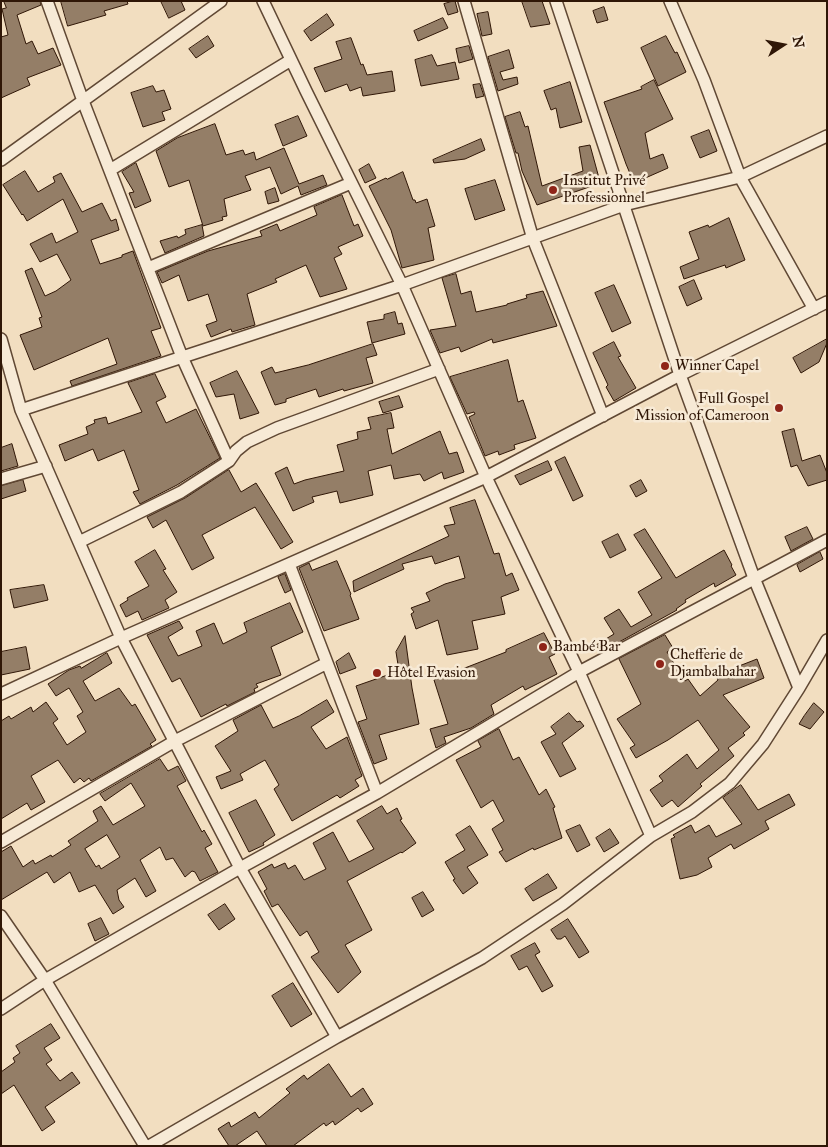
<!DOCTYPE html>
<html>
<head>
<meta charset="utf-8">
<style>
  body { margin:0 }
  #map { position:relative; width:828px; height:1147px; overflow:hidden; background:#f2dec0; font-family:"IM FELL Great Primer",serif }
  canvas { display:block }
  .frame { position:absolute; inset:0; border:2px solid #2f1606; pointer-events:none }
  .north { position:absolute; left:758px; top:20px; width:50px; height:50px; -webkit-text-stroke:4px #f7ead6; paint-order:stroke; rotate:79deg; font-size:14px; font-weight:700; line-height:20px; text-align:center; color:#2f1606 }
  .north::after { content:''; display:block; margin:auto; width:18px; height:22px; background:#2f1606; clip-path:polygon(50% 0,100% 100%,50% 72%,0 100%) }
</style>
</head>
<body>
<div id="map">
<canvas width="828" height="1147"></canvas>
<div class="frame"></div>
<div class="north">N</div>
</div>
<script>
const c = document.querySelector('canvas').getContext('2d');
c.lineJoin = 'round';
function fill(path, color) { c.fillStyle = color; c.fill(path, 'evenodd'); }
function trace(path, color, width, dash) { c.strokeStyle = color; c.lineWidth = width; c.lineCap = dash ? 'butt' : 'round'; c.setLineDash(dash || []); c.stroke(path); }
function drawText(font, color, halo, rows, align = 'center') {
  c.font = font + ' "IM FELL Great Primer",serif'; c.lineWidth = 5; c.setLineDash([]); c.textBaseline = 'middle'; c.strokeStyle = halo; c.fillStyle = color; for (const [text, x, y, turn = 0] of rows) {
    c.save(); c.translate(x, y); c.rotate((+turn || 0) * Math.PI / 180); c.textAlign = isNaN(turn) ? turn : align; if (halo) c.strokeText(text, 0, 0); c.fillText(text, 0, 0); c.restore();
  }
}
const building = new Path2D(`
  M4 1H40L41 5 17 15 26 44 32 41 38 54 53 48 61 65 27 78 30 85 1 98V37L8 35 2 9 6 8Z
  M61 1H127L128 4 104 11 106 15 68 26Z
  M161 1H181L185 10 169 18Z
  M455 1 458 12 448 15 444 4Z
  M522 1H542L550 24 531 27Z
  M604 7 608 20 597 23 593 11Z
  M488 12 492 34 482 36 477 14Z
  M327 14 334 25 311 41 304 31Z
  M443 18 448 28 418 41 414 31Z
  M208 36 214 46 196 58 189 49Z
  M666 36 675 53 677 52 686 72 658 86 641 48Z
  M351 38 357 54 361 65 363 64 367 75 392 71 395 91 363 96 361 87 350 91 347 84 325 92 314 68 342 59 336 42Z
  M469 46 473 59 459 63 456 49Z
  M509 50 514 68 500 72 503 80 517 77 518 84 498 91 488 57Z
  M432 55 437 66 455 62 459 79 421 86 415 60Z
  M654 80 673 119 645 133 650 159 663 154 668 168 634 183 626 164 604 102 642 89 641 87Z
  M570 82 582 122 560 128 556 108 551 110 544 91Z
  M480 84 484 96 476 98 473 85Z
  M153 86 156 92 164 90 171 109 162 112 165 120 143 127 131 93Z
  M520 112 525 127 528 126 542 186 583 171 579 147 590 145 599 178 591 181 592 186 537 205 522 171 518 153H516L505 117Z
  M298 116 307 136 283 146 275 125Z
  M215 124 226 155 243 150 245 155 254 152 256 160 284 148 299 184 323 175 327 185 301 195 298 186 281 194 270 167 245 176 251 190 224 199 227 216 222 217 223 220 203 226 189 180 169 187 156 151 177 138Z
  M709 130 717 151 700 158 691 137Z
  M481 139 485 150 465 159 434 163 433 160Z
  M136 163 151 201 135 208 129 193 134 192 122 172Z
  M369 164 376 178 365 183 359 170Z
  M25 171 38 192 55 182 53 177 61 173 82 212 102 203 111 221 116 219 119 230 91 240 100 264 122 257V255L133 251 161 328 151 331 161 356 72 386 70 381 117 364 108 338 34 370 20 335 42 327 39 318 42 317 25 271 32 268 45 296 56 291 71 280 57 254 40 262 30 244 52 233 56 243 78 232 63 199 27 221 23 214 22 215 3 185Z
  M403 172 413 200H415L416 203 427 199 435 226 428 228 434 260 402 268 391 230 369 186 386 178 387 179Z
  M495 180 505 210 475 220 465 189Z
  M275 188 279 201 268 204 265 192Z
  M342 195 354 226 358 224 363 236 338 247 342 254 334 258 347 289 320 297 306 265 275 279 277 282 247 294 255 325 232 332 231 329 211 337 206 325 217 321 208 294 188 301 179 275 162 283 157 272 208 251 262 236 260 231 277 224 280 231 317 215 314 207Z
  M729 218 745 260 726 268 725 265 684 279 680 267 699 259 689 232 708 225 709 227Z
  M202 225 204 236 165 253 160 241 177 236 178 238 186 234 185 230Z
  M456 274 461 294 471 291 476 312 507 305V304L527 298 526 295 543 291 557 326 493 343 492 339 461 352 459 347 440 353 430 330 456 326 442 278Z
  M694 280 702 299 687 306 679 287Z
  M614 285 631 323 612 332 595 293Z
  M395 312 398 324 402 323 405 334 372 343 367 322 384 319V315Z
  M827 339V343L819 362 801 373 793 358Z
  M614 342 621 356 618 357 636 388 614 401 606 387 608 385 593 353Z
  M373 344 377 355 366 358 373 383 344 391 343 389 319 397 316 389 286 399V402L275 405 261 372 272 367 275 373 308 365Z
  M508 360 518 402 523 400 536 438 514 445 515 449 499 455 498 451 485 456 469 417 475 414 474 412 467 414 450 377Z
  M237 371 259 413 240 419 234 394 216 397 210 383Z
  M155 374 166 397 156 402 166 423 196 409 220 458 177 485 140 504 133 492 139 490 124 450 98 461 93 449 65 461 59 445 88 434 86 427 95 423 94 420 106 417 108 424 142 412 128 383Z
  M399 396 403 407 383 413 379 402Z
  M391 413 394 428 387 429 392 454 440 431 449 454 457 452 464 472 444 479 442 472 424 481 420 474 394 479 391 465 368 471 373 495 340 503 337 491 312 497 314 502 293 511 275 473 287 467 294 484 305 480 344 471 337 445 358 439 357 432 371 429 368 418Z
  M794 429 802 461 820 455 827 473V480L808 486 797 465 791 467 782 432Z
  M12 444 18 466 1 471V448Z
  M565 457 583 496 573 501 555 462Z
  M548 461 552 470 520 485 515 476Z
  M229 470 241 492 256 483 293 542 281 549 255 507 202 535 214 558 192 570 166 520 153 528 147 517 185 498Z
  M23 480 26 491 1 499V486Z
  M641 480 647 491 636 497 630 486Z
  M475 500 494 554 499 553 506 576 512 573 519 590 501 597 505 614 472 621 478 649 447 655 438 620 416 629 411 614 414 612 411 608 430 601 426 593 445 584 465 578 459 556 435 564 432 556 402 564 404 569 354 592 353 581 449 536 444 526 455 524 450 508Z
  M807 527 813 539 791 551 785 537Z
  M645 529 676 578 724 550 732 565 731 566 736 575 715 587 714 583 685 600 686 602 676 609 677 610 601 652 596 645 614 634 604 618 619 609 631 627 652 615 638 592 662 578 634 535Z
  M618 534 626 550 610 558 602 542Z
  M155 550 166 569 163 570 177 592 165 600 169 608 142 620 138 611 126 617 120 605 128 600 127 598 149 586 135 562Z
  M820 552 823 559 800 572 797 565Z
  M337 561 351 594 350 595 359 619 324 631 299 568 309 563 312 570Z
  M285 574 291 590 285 593 278 577Z
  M44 585 48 600 14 608 10 590Z
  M290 603 303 632 271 647 281 675 256 684 258 687 254 689 255 692 227 706 226 704 201 717 180 678 172 682 147 635 179 621 183 628 168 637 178 656 202 646 196 631 214 623 223 644 247 632 244 623Z
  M544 633 555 654 549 657 557 674 525 690 523 686 491 705 494 714 471 728 444 737 446 743 436 748 430 729 448 724 434 680 506 652V650Z
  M665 635 673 648 667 652 685 681 688 679 700 696 718 680 716 675 757 659 764 678 723 695 750 727 743 733 745 735 728 748 734 756 700 784 702 786 678 807 672 800 662 807 650 790 663 781 659 776 687 754 697 769 719 750 698 720 668 740 636 758 630 748 635 745 617 719 641 704 619 659Z
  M405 636 412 688 419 724 379 735 387 759 374 764 358 722 367 719 356 686 399 671 396 652Z
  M26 647 30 669 1 675V652Z
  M107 653 112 663 83 681 95 701 119 688 132 706 135 704 156 740 150 744 152 746 91 781 89 778 84 782 80 778 74 783 58 760 31 776 45 802 31 810 27 803 1 819V721L9 716 11 719 31 707 33 712 46 702 58 719 53 723 67 745 86 732 77 716 83 712 69 688 56 696 48 684 69 670 80 666 81 668Z
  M349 653 356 668 340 674 336 662Z
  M327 700 334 712 311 727 326 749 347 737 362 776 355 780 359 786 340 798 337 795 292 821 274 789 279 785 265 760 240 774 243 780 221 789 216 777 231 771 215 746 238 731 233 720 261 705 273 728 299 716Z
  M814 703 824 712 810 729 799 724 804 716Z
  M569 713 577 722 580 721 584 726 562 743 576 769 560 777 541 742 556 734 551 727Z
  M499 729 513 760 519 757 539 795 546 789 555 807 553 808 562 838 534 850 533 848 506 862 499 852 503 850 492 829 504 821 493 800 481 808 456 760 481 747 478 741Z
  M160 759 168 771 178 766 186 781 177 786 202 832 204 830 212 844 205 848 218 872 200 881 195 872 192 871 185 877 173 858 166 860 160 847 140 860 156 891 146 897 135 878 117 890 119 900 124 907 113 914 95 885 79 892 70 872 54 883 47 872 1 900V852L11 846 23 867 33 860 35 864 51 855 52 857 71 845 68 841 98 821 93 811 101 806 113 825 145 806 131 783 105 801 100 794ZM107 835 120 857 101 869 99 865 96 867 85 849Z
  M741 785 758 810 789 794 795 805 765 821 769 829 734 849 731 844 708 858 712 867 697 875 680 879 671 839 675 837 673 835 691 825 695 833 709 825 716 837 742 824 723 798Z
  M256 800 275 835 263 843 264 845 249 852 229 813Z
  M382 806 387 814 397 808 402 819 400 820 416 843 402 853 401 852 347 881 372 930 345 945 361 972 338 993 311 957 319 952 307 931 300 936 278 904 272 907 264 891 267 889 258 872 272 864 274 868 285 863 288 869 295 865 304 880 326 869 313 843 333 832 349 862 374 849 357 821Z
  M580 825 590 845 577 852 566 831Z
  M470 826 488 855 467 867 478 883 463 894 453 880 455 879 445 862 465 850 456 835Z
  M610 829 619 843 604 852 596 838Z
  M548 874 557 888 533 901 525 889Z
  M423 892 434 910 422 917 412 898Z
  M225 904 235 919 219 930 208 915Z
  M101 918 109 934 95 941 88 924Z
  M568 919 589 952 579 958 565 936 561 939H557L551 930Z
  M535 943 540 952 535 955 553 986 542 992 527 966 519 970 511 956Z
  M293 983 312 1014 291 1027 272 996Z
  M51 1024 60 1038 44 1048 52 1060 46 1064 60 1081 72 1072 80 1083 45 1107 55 1122 42 1131 14 1085 1 1094V1072L15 1062 13 1058 20 1053 16 1046Z
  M329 1064 351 1097 363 1088 373 1104 361 1112 358 1108 335 1125 333 1121 326 1126 324 1123 293 1146H267L257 1131 235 1146H229L218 1129 229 1122 231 1127 255 1112 259 1118 290 1093 286 1089 304 1075 307 1079Z`);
fill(building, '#947e67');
trace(building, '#2f1606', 1);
const street = new Path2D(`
  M47 1 83 101 182 357 229 461
  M263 1 306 91 402 285 486 477 579 672 651 836
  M464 1 533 239 603 416
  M556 1 680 375 754 578 799 688
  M670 1 704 80 740 177 814 309
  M1 160 221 1
  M110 170 291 60
  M148 268 351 183
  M1 339 21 410 121 638 240 868 337 1037
  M21 410 402 285 624 205 740 177 827 136
  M1 479 46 466
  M79 542 181 492 229 461 236 451 247 442 277 428 439 369
  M289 564 377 793
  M1 694 121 638 486 477 680 375 827 302
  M1 842 175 741 327 663
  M1 916 45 980 145 1146
  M1 1009 45 980 240 868 377 793 579 672 827 540
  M149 1146 337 1037 482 958 563 904 651 836 692 812 730 783 763 744 799 688 827 640`);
trace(street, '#604834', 14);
trace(street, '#f7ead6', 11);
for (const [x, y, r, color] of [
  [553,190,5,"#8f2418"],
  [665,366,5,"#8f2418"],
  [779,408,5,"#8f2418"],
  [543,647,5,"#8f2418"],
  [660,664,5,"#8f2418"],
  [377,673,5,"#8f2418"]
]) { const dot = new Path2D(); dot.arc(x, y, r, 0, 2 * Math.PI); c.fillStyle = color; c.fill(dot); trace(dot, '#f7ead6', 2); }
drawText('15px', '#2f1606', '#f7ead6', [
  ["Institut Privé",563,181],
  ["Professionnel",563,198],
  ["Winner Capel",675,366],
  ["Full Gospel",769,399,"right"],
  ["Mission of Cameroon",769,416,"right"],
  ["Bambé Bar",553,647],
  ["Chefferie de",670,655],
  ["Djambalbahar",670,672],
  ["Hôtel Evasion",387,673]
], 'left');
</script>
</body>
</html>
